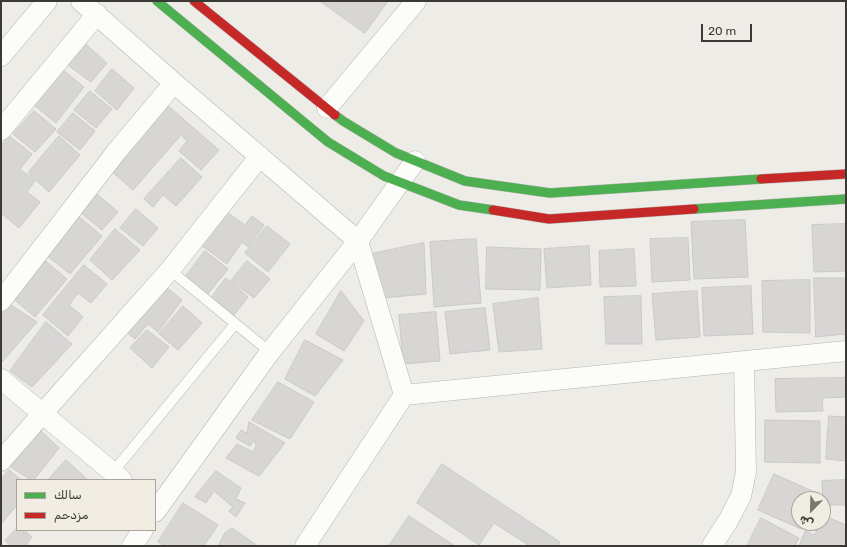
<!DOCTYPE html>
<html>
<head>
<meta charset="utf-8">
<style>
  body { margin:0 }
  #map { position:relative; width:847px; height:547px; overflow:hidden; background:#eeece6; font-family:Rubik,Cairo,sans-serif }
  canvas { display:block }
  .frame { position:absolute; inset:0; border:2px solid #3b3935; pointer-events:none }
  .legend { position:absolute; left:16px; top:479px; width:140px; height:52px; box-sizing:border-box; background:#f2ede2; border:1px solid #a9a59d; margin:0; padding:5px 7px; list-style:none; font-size:12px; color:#3b3935 }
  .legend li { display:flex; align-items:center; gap:8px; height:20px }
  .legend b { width:20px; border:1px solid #a9a59d }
  .north { position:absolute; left:791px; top:491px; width:40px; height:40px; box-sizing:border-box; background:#f2ede2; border:1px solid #a9a59d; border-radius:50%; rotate:203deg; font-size:11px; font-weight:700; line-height:16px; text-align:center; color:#3b3935 }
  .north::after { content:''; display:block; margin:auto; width:14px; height:18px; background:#7a7873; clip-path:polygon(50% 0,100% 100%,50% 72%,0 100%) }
  .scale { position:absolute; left:701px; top:24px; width:51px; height:18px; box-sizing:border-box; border:2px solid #3b3935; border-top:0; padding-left:5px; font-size:12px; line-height:14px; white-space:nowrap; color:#3b3935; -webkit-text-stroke:3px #f2ede2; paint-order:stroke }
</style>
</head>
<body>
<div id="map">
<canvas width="847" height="547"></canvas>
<div class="frame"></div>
<ul class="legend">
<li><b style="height:5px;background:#4caf50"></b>سالك</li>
<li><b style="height:5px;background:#c62828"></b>مزدحم</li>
</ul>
<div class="north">ش</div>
<div class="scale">20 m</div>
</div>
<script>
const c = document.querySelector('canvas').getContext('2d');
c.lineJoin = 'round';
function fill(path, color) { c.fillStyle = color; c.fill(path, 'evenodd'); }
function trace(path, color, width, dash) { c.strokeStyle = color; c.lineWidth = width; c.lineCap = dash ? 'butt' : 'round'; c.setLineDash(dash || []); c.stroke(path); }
const building = new Path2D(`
  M320 1H388L365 33Z
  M81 40 107 63 91 82 65 63Z
  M112 69 134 88 117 110 95 91Z
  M63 70 84 87 56 123 34 105Z
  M90 91 112 109 96 128 74 110Z
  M166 104 219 150 201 170 179 151 187 141 181 135 133 190 109 169Z
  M34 111 56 129 35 152 13 134Z
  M73 113 95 131 80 150 57 132Z
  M9 136 32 154 20 169 35 181 27 192 40 202 19 228 1 213V146Z
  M59 136 80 155 49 192 28 173Z
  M181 158 202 177 176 206 163 195 153 207 144 199Z
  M96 193 118 212 102 230 80 212Z
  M136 209 158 228 143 246 120 228Z
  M225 211 245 225 252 216 264 225 248 247 242 242 227 264 201 245Z
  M78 216 102 236 70 274 46 255Z
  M745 220 748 277 694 279 691 222Z
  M846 224V271L814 272 812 225Z
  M267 226 290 244 268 272 245 253Z
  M115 229 140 250 112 280 90 260Z
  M688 238 690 280 652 282 650 239Z
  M476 239 481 303 434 307 430 242Z
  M424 243 426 294 383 298 371 254Z
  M589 246 591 285 547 288 544 249Z
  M487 247 541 249 540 290 486 289Z
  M634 249 636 286 600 287 599 251Z
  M205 251 228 269 207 295 185 277Z
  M43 259 67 279 35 317 11 297Z
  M247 261 270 279 254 298 231 281Z
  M84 265 107 284 91 303 78 293 69 305 83 317 68 336 43 315Z
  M226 278 248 297 233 316 211 298Z
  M814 278H846V334L816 337Z
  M810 280V333L763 332 762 281Z
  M160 282 182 300 158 332 148 324 135 339 124 330Z
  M751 286 753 334 704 336 702 288Z
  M341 291 364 321 344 351 316 334Z
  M697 291 700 337 656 340 652 294Z
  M641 296 642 344H606L604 297Z
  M538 298 542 349 499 352 493 304Z
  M11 305 37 322 1 363V315Z
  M183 306 202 323 178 350 159 334Z
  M485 308 490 350 450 354 445 312Z
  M436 312 440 361 403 364 399 315Z
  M46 322 72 344 32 387 10 371Z
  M147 330 169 347 152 368 130 348Z
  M305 340 343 360 315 396 285 379Z
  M846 378V397L822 398 823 411 776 412 775 379Z
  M278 382 314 402 290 439 252 420Z
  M829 416 846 417V461L826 459Z
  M765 420 820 421V463L765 462Z
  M249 422 285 443 259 476 226 458 237 444 253 452 256 446 255 440 250 446 236 438 241 430 247 433Z
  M41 431 59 448 34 480H31L11 467Z
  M66 460 87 479 86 480H48Z
  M442 464 560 542 558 546H530L494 523 479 545 417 503Z
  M9 470 21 480H17V505L1 524V480Z
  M216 471 241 488 236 499 245 503 236 517 229 511 233 507 214 491 206 503 195 497Z
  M774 474 817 493 815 499H799V523H804L801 529 758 510Z
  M846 480V505H823L822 481Z
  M183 503 218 525 204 546H165L158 542Z
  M823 515 846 525V546H799L805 531 815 535 819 523H823Z
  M409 516 455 546H389Z
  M761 518 799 538 795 546H747Z
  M17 528V530H24L32 537 25 546H11L5 541Z
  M232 528 258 546H218L225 533Z`);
fill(building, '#d7d6d5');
trace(building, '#cac9c8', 1);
const lane = new Path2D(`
  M170 270 270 352
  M113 472 235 324`);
const street = new Path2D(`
  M81 1 174 83 358 241 404 395 846 351
  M1 56 47 1
  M327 108 416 1
  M1 130 97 14
  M1 301 117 151 174 83
  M1 379 122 480
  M1 461 42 414 170 270 260 156
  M155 512 270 352 358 241 415 161
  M132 546 143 530
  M305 546 404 395
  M712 546 728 521 741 496 746 472 744 361`);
const fast = new Path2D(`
  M157 1 328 142 384 176 459 205 493 210
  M335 115 343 121 396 153 465 181 550 193 761 179
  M694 209 846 199`);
const jam = new Path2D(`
  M194 1 335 115
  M761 179 846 174
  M493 210 549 219 694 209`);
trace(lane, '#b6b5b1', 11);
trace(street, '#b6b5b1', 21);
trace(fast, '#b6b5b1', 10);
trace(jam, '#b6b5b1', 10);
trace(lane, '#fcfcfb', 10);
trace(street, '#fcfcfb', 20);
trace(fast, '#4caf50', 9);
trace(jam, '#c62828', 9);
</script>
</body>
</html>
